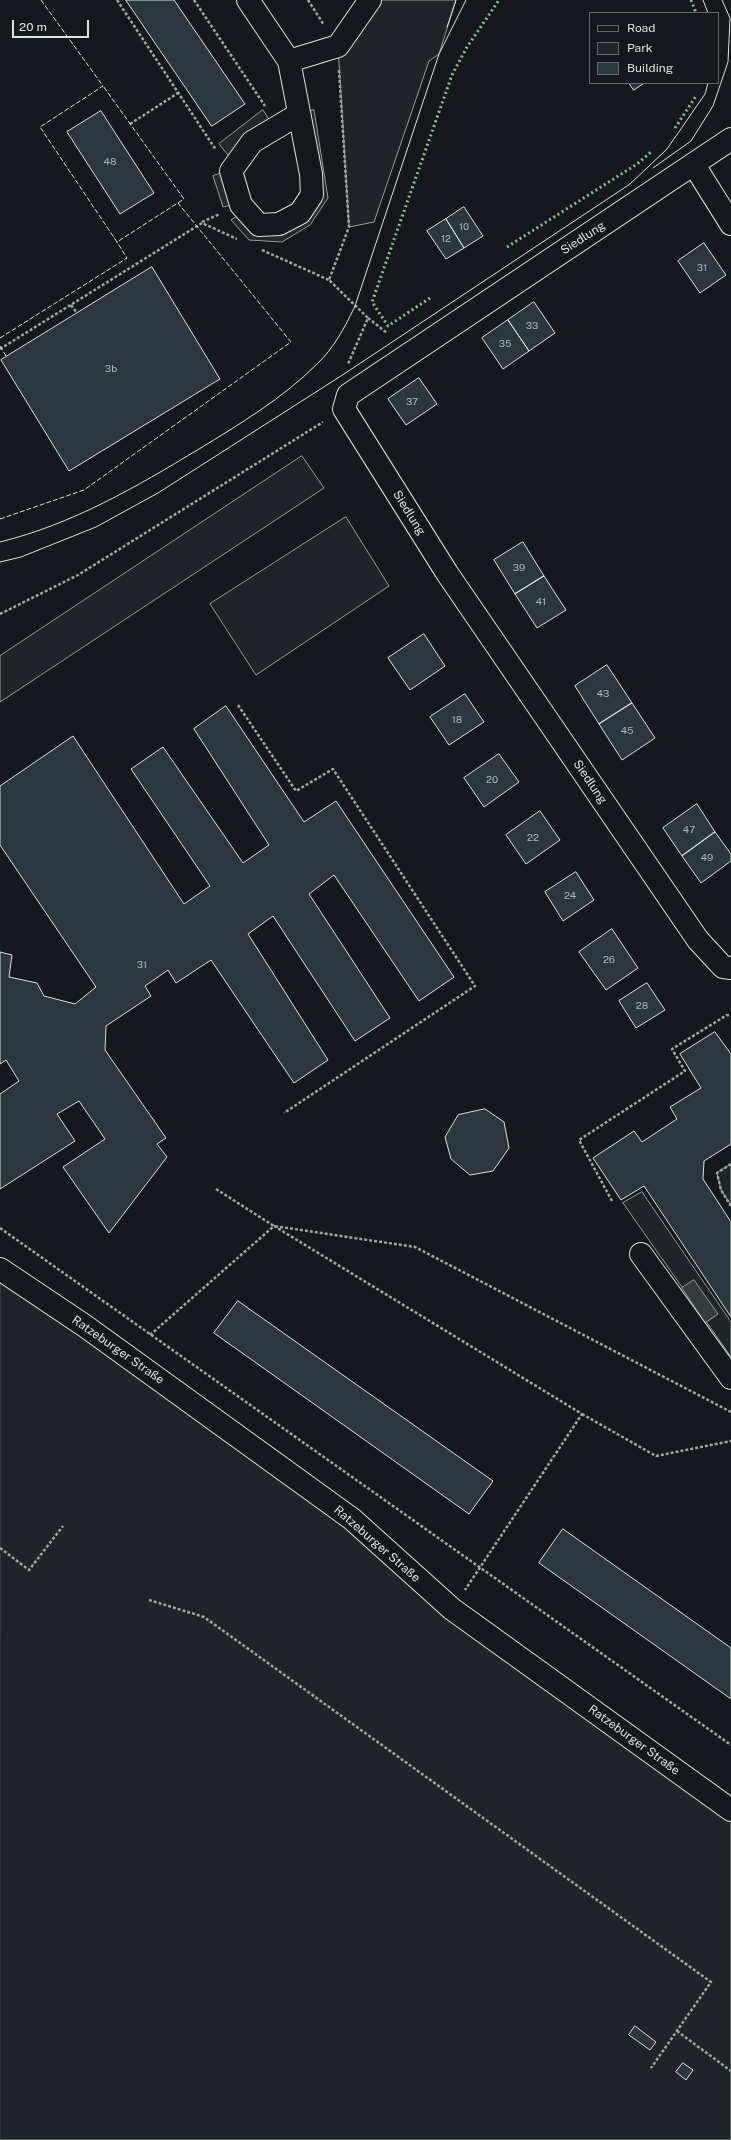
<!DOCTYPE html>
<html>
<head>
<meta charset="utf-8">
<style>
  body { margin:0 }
  #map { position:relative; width:731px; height:2140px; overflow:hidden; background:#14181c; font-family:"Public Sans",sans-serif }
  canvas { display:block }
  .legend { position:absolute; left:589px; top:12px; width:130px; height:72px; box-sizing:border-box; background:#14181c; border:1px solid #626a69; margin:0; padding:5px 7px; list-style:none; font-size:12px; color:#d8e6dc }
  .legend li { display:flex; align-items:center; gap:8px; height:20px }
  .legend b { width:20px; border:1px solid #626a69 }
  .scale { position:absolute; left:12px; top:20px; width:77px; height:18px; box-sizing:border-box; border:2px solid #d8e6dc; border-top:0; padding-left:5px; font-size:12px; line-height:14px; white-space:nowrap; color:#d8e6dc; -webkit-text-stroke:3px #14181c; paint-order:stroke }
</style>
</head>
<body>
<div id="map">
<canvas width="731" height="2140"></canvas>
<ul class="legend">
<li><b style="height:5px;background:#14181c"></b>Road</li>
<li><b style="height:11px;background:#202428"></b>Park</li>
<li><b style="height:11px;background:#2c363c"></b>Building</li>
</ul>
<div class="scale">20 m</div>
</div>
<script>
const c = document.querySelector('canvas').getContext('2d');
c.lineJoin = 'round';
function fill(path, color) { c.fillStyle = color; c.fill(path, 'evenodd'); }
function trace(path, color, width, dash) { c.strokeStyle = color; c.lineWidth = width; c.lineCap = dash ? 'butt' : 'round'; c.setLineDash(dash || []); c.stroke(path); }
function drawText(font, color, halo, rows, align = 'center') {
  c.font = font + ' "Public Sans",sans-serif'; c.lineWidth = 3; c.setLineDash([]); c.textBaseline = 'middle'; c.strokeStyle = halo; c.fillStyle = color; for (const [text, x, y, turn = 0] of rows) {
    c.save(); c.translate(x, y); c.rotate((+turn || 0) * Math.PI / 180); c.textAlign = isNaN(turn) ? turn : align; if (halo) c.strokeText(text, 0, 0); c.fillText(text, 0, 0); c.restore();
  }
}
const green = new Path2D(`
  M370 0H456L439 54 429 61 374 222 349 227 338 46Z
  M302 456 324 488 0 702V656Z
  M346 517 389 586 256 675 210 604Z
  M731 1164V1205L721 1190 717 1173Z
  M642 1192 731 1322V1357L623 1203Z
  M0 1269 731 1810V2140H0Z`);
fill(green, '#202428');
trace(green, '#939e99', 1);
const parking = new Path2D(`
  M263 110 272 124 232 160 219 144Z
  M314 110 328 198 310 225 282 242 249 240 231 220 240 214 306 217V112Z
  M225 172 235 204 223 207 213 176Z`);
fill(parking, '#24282b');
trace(parking, '#939e99', 1);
const water = new Path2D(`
  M694 1280 718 1314 705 1323 682 1288Z`);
fill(water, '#363b3e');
trace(water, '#939e99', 1);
const building = new Path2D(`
  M126 0H174L245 104 212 126Z
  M629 83H644L634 90Z
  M101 111 154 193 120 214 67 132Z
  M464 207 483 236 464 248 446 219Z
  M446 219 464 248 446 259 427 231Z
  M704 243 726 275 700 293 678 261Z
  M152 267 220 379 69 471 1 360Z
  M534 302 555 333 529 351 508 320Z
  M508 320 529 351 503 369 482 338Z
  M419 378 437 404 406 425 388 399Z
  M523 542 544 576 515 594 494 560Z
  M544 576 566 610 537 628 515 594Z
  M424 634 445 666 410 690 388 658Z
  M607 665 632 703 599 724 575 686Z
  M465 694 484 722 449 745 430 717Z
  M632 703 655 738 622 760 599 724Z
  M226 706 304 822 336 801 454 977 419 1001 334 875 309 894 390 1018 355 1041 273 916 248 934 328 1060 294 1083 211 960 176 983 168 970 145 986 151 996 106 1026 105 1050 166 1138 157 1144 167 1157 109 1233 63 1167 105 1139 79 1101 57 1114 75 1141 0 1189V1094L19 1081 6 1060 0 1064V952L12 955 9 977 37 983 44 996 75 1004 96 987 0 845V786L73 736 184 904 210 886 131 769 163 747 243 863 269 845 194 729Z
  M499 754 519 782 484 807 464 778Z
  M697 804 715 832 682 856 663 828Z
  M540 811 560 840 526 864 506 835Z
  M715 832 731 854V861L701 883 682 856Z
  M576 872 594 900 563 921 545 892Z
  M612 929 638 968 606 990 579 952Z
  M647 983 665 1010 636 1028 619 1001Z
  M715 1032 731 1054V1144L704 1161 703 1179 731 1222V1317L644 1186 621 1200 593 1158 634 1131 642 1142 677 1119 670 1107 701 1088 680 1054Z
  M485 1109 504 1122 509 1148 493 1171 470 1175 451 1159 445 1137 458 1115Z
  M238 1301 493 1481 469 1514 214 1333Z
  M563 1529 731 1648V1699L539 1563Z
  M635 2026 656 2042 650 2050 629 2035Z
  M683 2063 693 2070 686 2080 676 2072Z`);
fill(building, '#2c363c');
trace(building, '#d8e6dc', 1);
const minor = new Path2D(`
  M248 0 289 61 311 174 312 195 300 213 279 224 259 225 241 205 231 171 252 142 299 114
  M289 61 338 46 370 0
  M731 139 348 395 344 409 447 573 698 940 723 967 731 968
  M694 165 731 224
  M641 1254 731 1378
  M0 1269 85 1326 352 1519 452 1609 731 1810`);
trace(minor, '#d8e6dc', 24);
trace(new Path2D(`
  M117 0 216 150
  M194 0 265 106
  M308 0 324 25
  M339 70 349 227 329 280 368 318 348 364
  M130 124 178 93
  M202 222 220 214
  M262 250 329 280
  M71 305 77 313
  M368 318 387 333
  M0 349 202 223 237 239
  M0 614 78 575 323 422
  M238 705 296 791 333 769 475 986 284 1113
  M731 1164 717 1173 721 1190 731 1206
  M216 1189 274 1226 415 1247 731 1412
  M612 1201 579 1140 685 1071 672 1049 727 1015 731 1016
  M0 1228 731 1745
  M150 1335 274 1226 582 1414 465 1590
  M582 1414 656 1456 731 1441
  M0 1548 29 1570 63 1526
  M149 1600 204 1617 711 1982 651 2068
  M677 2031 731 2071`), '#9da8a2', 2.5, [3, 2]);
trace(minor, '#14181c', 22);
trace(new Path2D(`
  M703 0 708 13
  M447 27 456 0
  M653 168 691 141 713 106 728 62 730 18 722 0
  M0 542C73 524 136 487 199 449 240 424 283 398 317 364 334 348 345 327 355 306L439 54 466 0
  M0 562 21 557 96 527 158 493 344 374 630 184 667 149 705 94 708 83`), '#d8e6dc', 1);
trace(new Path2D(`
  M691 0 696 13
  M675 128 696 96
  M507 247 637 164 651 152
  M430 298 388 326 372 302 452 75 467 47 499 0`), '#8ac095', 3, [2, 3]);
trace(new Path2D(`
  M41 0 103 86 40 127 117 242 184 199 103 86
  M0 338 127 258 117 242
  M0 346 6 356
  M0 519 84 490 291 342 178 203`), '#d8e6dc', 1, [5, 2]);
drawText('10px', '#adbab4', null, [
  ["48",110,162],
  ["10",464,227],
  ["12",446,239],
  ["31",702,268],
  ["33",532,326],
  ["35",505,344],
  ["3b",111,369],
  ["37",412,402],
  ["39",519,568],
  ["41",541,602],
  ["43",603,694],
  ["18",457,720],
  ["45",627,731],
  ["20",492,780],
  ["47",689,830],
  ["22",533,838],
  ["49",707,858],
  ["24",570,896],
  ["26",609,960],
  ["31",142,965],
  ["28",642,1006]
]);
drawText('12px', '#d8e6dc', '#14181c', [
  ["Siedlung",583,238,-33],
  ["Siedlung",409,513,58],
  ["Siedlung",590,782,56],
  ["Ratzeburger Straße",118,1350,35],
  ["Ratzeburger Straße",377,1544,41],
  ["Ratzeburger Straße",634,1740,36]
]);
</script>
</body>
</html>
